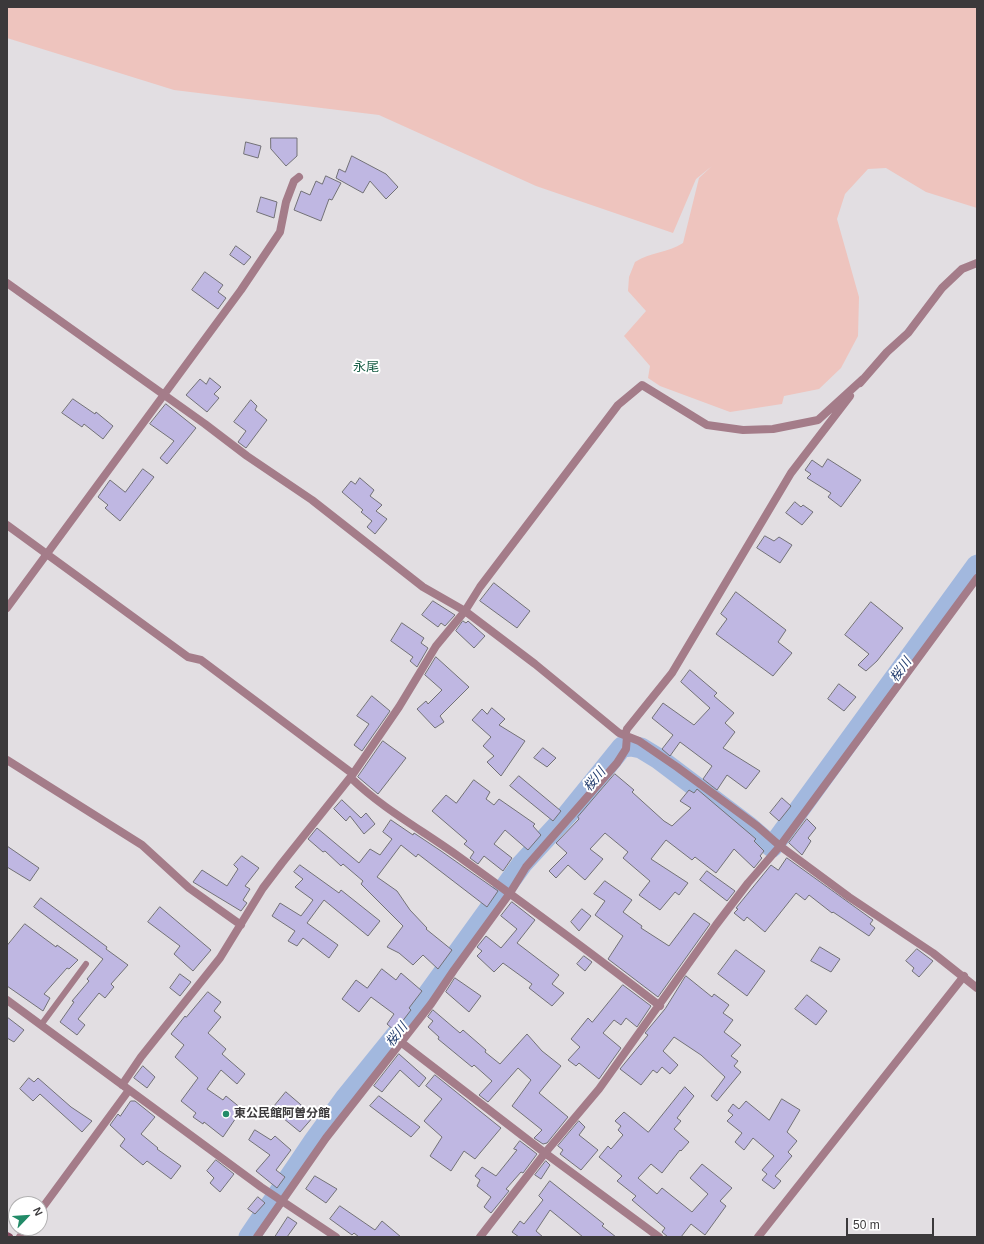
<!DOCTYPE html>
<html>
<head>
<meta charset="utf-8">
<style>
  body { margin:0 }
  #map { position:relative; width:984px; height:1244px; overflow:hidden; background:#e2dee2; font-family:Helvetica,sans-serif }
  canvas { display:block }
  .frame { position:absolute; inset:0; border:8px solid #3b393b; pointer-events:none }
  .north { position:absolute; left:8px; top:1196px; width:40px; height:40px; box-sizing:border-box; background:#fff; border:1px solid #b1b0b1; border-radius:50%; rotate:65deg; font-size:11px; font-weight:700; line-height:16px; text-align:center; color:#3b393b }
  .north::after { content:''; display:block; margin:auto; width:14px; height:18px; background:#228b68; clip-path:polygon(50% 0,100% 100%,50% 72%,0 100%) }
  .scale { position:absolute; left:846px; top:1218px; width:88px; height:18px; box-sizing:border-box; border:2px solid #3b393b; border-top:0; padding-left:5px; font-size:12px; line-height:14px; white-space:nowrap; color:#3b393b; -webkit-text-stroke:3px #fff; paint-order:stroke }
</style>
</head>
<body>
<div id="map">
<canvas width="984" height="1244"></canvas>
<div class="frame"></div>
<div class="north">N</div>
<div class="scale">50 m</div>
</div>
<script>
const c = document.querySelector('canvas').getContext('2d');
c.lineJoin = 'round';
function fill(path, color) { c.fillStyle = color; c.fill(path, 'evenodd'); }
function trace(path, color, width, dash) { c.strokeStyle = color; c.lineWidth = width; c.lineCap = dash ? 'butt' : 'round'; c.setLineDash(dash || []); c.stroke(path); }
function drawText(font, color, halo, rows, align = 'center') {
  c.font = font + ' Helvetica,"Noto Sans JP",sans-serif'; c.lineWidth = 4; c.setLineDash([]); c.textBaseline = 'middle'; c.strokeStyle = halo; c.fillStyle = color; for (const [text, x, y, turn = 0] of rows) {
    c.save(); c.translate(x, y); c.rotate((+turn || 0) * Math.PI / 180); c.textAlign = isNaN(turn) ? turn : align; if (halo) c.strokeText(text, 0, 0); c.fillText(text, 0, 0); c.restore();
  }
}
fill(new Path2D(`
  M7 7H977V208L926 192 886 168 868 169 845 194 837 219 859 297 858 336 841 368 819 389 784 396 782 404 730 412 660 386 648 378 650 366 624 336 646 311 628 291 629 277 635 262C650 252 668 253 683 243L699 178 712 166 696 179 673 233 536 186 379 115 174 90 7 38Z`), '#eec4be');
trace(new Path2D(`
  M249 1237 314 1141 346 1097 418 1008 522 864 567 815 622 747 631 746 641 748 659 759 749 827 772 847 977 565`), '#a2b8de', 21);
const building = new Path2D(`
  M271 138H297V156L286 166 271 149Z
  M246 142 261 146 258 158 244 154Z
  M352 156 386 174 398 187 386 199 370 181 363 193 336 178 339 169 345 172Z
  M326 176 341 183 332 200 329 199 321 221 294 210 301 191 310 195 316 181 322 184Z
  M261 197 277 202 274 218 257 212Z
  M236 246 251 257 244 265 230 255Z
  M205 272 223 285 218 292 226 298 218 309 192 290Z
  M210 378 221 387 214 394 219 398 207 412 186 395 200 379 206 384Z
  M73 399 95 414 96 412 113 426 103 439 84 424 82 427 62 413Z
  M251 400 257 406 255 410 267 420 246 448 238 442 246 431 234 422Z
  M166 404 196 428 167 464 160 458 174 441 150 424Z
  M828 459 861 480 841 507 828 497 831 493 807 478 811 474 805 470 812 460 822 467Z
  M143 469 154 477 120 521 105 508 108 505 98 497 110 480 125 492Z
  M360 478 374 490 370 496 382 505 376 511 387 519 375 534 367 527 372 521 361 512 363 510 342 492 351 481 355 484Z
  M795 502 801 507 803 505 813 512 802 525 786 513Z
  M765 536 774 541 779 537 792 545 780 563 757 548Z
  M494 583 530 611 517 628 480 601Z
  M736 592 786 630 778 642 792 653 773 676 716 634 727 619 721 614Z
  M433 601 455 615 445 626 441 623 438 627 422 615Z
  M871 602 903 628 877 661 866 671 858 665 869 654 845 635Z
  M463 621 466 623 468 621 485 636 474 648 456 631Z
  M402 623 424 638 421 643 428 648 417 667 410 661 413 657 391 641Z
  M436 657 469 687 440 716 444 722 435 728 417 709 426 701 428 704 442 690 425 675Z
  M690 670 717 693 714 696 734 713 725 723 735 732 723 748 760 771 746 789 727 775 717 790 703 779 712 766 680 742 670 756 662 749 673 735 652 718 663 703 694 725 710 708 681 682Z
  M839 684 856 697 844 711 828 699Z
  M372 696 390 711 362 751 354 745 369 724 357 716Z
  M492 708 505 719 499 725 525 741 501 776 487 762 494 756 483 746 491 737 472 720 482 709 487 714Z
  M383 741 406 758 378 794 358 777Z
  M543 748 556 758 547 767 534 758Z
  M615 774 634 790 632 792 664 821 672 826 691 808 680 801 689 790 694 793 697 789 756 839 754 841 764 851 760 856 762 858 754 868 734 849 716 873 695 857 692 860 666 840 651 859 688 883 679 895 675 892 660 910 639 895 650 881 623 858 628 852 605 833 590 849 603 859 585 880 568 865 556 878 549 871 567 853 556 843 579 819 578 817Z
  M519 776 561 811 553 821 510 786Z
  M474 780 490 792 486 799 494 805 499 799 535 824 533 826 541 835 528 850 505 830 494 844 512 858 503 871 484 856 478 864 470 858 474 852 464 844 467 841 432 811 446 795 456 803Z
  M782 798 791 806 779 821 770 813Z
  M342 800 361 818 366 813 375 824 364 834 350 816 346 821 334 809Z
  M807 819 816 828 808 838 811 841 802 855 789 843Z
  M391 820 413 835 414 833 441 851 498 891 487 907 418 854 416 857 401 845 377 877 397 891 410 910 427 928 426 929 452 950 438 969 423 955 413 965 399 953 387 947 403 926 361 884 363 881 343 864 341 866 325 851 323 852 308 839 317 828 359 863 370 849 380 855 392 839 383 832Z
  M7 846 39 868 30 881 7 867Z
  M242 856 259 868 245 886 250 889 243 900 247 903 241 911 193 882 202 870 227 886 238 869 234 865Z
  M787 858 873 920 870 924 875 928 869 936 833 912 832 913 809 895 805 900 796 893 765 932 747 917 744 921 734 913 738 909 736 908 771 865 778 870Z
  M300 865 339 893 341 890 380 921 368 936 324 900 307 923 338 945 329 958 303 938 297 946 288 941 295 931 272 916 280 903 301 916 313 900 295 887 303 879 294 872Z
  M707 871 735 891 727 901 700 880Z
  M605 881 632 900 623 912 642 926 641 928 669 946 694 913 710 924 658 997 608 959 623 936 595 915 605 901 594 894Z
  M41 898 107 947 106 949 128 965 111 984 114 987 105 998 99 993 78 1019 85 1025 77 1035 60 1022 74 1002 72 1001 89 981 87 979 103 959 34 907Z
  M512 902 535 920 517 943 559 975 552 984 564 993 552 1006 529 988 532 984 503 963 494 972 477 956 482 951 477 947 486 936 501 948 517 929 501 916Z
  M160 907 211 950 193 971 174 954 180 946 148 922Z
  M582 909 591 916 579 931 571 922Z
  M25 924 56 947 57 945 78 960 69 969 67 968 44 994 50 998 43 1011 7 986V946Z
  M820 947 840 959 831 972 811 961Z
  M917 949 933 961 919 977 912 971 914 968 906 961Z
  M736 950 765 971 747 996 718 974Z
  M584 956 592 962 585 971 577 964Z
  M382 969 396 980 401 973 422 991 409 1008 411 1010 395 1031 387 1024 394 1014 371 997 359 1012 342 999 356 980 367 988Z
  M180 974 191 982 180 996 170 988Z
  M686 976 712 997 714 994 729 1005 723 1013 733 1020 724 1032 741 1045 731 1056 738 1061 734 1066 741 1072 717 1101 711 1096 725 1077 701 1055 674 1037 663 1051 678 1065 670 1074 662 1067 657 1073 653 1070 641 1085 620 1069 648 1035 645 1033 665 1009Z
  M455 978 481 996 469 1012 446 992Z
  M623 985 651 1006 637 1027 626 1018 621 1025 614 1020 603 1033 621 1048 599 1079 579 1063 576 1066 568 1060 580 1047 571 1039 588 1018 592 1022Z
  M208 992 221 1002 214 1011 221 1017 208 1033 226 1049 222 1054 245 1074 237 1084 221 1070 207 1089 223 1100 226 1096 242 1109 223 1137 204 1122 203 1124 193 1117 196 1113 181 1101 198 1078 175 1057 184 1045 171 1034 185 1016 186 1017Z
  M807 995 827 1011 816 1025 795 1009Z
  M433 1010 460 1033 463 1030 486 1050 485 1052 500 1064 527 1034 542 1051 561 1066 539 1093 568 1117 547 1143 543 1144 534 1138 542 1130 512 1106 531 1080 518 1068 488 1102 479 1095 492 1081 474 1065 472 1067 438 1039 439 1037 428 1027 433 1021 428 1017Z
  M7 1017 24 1030 14 1042 7 1038Z
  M399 1054 426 1078 419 1087 400 1070 382 1092 374 1086Z
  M143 1066 155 1077 147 1088 134 1078Z
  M435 1075 501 1128 475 1159 464 1151 451 1171 430 1156 442 1137 424 1121 442 1099 426 1086Z
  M29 1078 34 1082 38 1078 71 1107 92 1121 82 1132 40 1094 33 1101 20 1089Z
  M685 1087 694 1096 677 1118 681 1121 674 1129 689 1142 681 1151 680 1150 662 1173 651 1164 638 1178 657 1194 662 1188 692 1212 708 1194 690 1178 702 1164 732 1188 720 1201 726 1206 705 1235 691 1224 681 1237H668L662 1232 665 1228 632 1200 636 1196 617 1181 622 1176 599 1157 608 1146 611 1149 623 1135 618 1130 621 1126 615 1121 624 1112 648 1132Z
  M286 1092 314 1116 300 1132 272 1109Z
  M379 1096 420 1127 411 1137 370 1106Z
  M782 1099 800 1110 787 1132 797 1141 788 1152 792 1156 775 1176 781 1181 774 1189 762 1180 767 1174 762 1170 774 1156 753 1138 744 1150 735 1142 742 1133 727 1121 733 1115 728 1111 733 1104 739 1109 746 1101 769 1120Z
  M131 1101H135L155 1117 141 1134 158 1148 157 1149 181 1166 171 1179 147 1161 143 1165 120 1146 125 1139 110 1125 118 1114 120 1116Z
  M579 1121 585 1127 579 1135 598 1150 581 1170 560 1154 563 1150 558 1146Z
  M255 1130 271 1140 275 1136 291 1150 276 1170 285 1177 277 1188 256 1171 270 1155 249 1140Z
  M520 1141 537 1154 523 1173 521 1172 506 1189 509 1191 491 1213 484 1207 491 1197 477 1186 480 1180 475 1176 482 1167 496 1176 517 1150 514 1149Z
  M216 1160 234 1174 220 1192 210 1183 214 1178 207 1171Z
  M546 1161 550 1165 541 1179 535 1175Z
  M315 1176 337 1189 326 1203 306 1189Z
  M550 1181 604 1224 602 1226 616 1237H583L550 1210 536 1231 543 1237H519L512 1232 520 1221 524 1224 543 1200 539 1196Z
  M258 1197 265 1203 255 1214 248 1209Z
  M340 1206 375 1230 382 1221 401 1237H359L354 1233 352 1235 330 1219Z
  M288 1217 297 1223 287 1237H275Z`);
fill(building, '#bfb7e2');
trace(building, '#727176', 1);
trace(new Path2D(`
  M41 1025 86 964`), '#a47c89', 6);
trace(new Path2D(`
  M7 283 205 424 247 456 312 500 423 587 465 611 535 664 619 733 639 741 677 767 757 826 780 846 849 897 933 953 977 988
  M860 383 887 352 908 333 942 288 962 269 977 263
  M7 525 188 657 201 660 353 774
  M7 608 241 290 280 232 286 202 294 181 299 177
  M625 735 627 729 672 673 791 473 850 396
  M7 760 142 845 189 888 241 925
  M351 778C383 809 422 830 458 856 526 905 594 955 660 1006
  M7 1000 261 1187 336 1237
  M402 1043 545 1153 659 1237
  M122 1085 141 1057 220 958 263 888 282 863 353 774 399 707 436 646 465 611 480 587 618 405 642 385 707 425 743 430 773 429 818 420 863 379
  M40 1211 129 1090
  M20 1237 27 1228
  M257 1237 326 1138 431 1004 454 970 510 893 526 867 617 763 626 749 627 736
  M480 1237 545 1153 599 1089 716 925 748 883 780 846 977 578
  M758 1237 964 976`), '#a47c89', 8);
trace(new Path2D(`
  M7 1236 9 1237`), '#854b60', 8);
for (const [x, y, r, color] of [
  [226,1114,4,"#228b68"]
]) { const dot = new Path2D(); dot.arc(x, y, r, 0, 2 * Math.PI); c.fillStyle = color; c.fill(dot); trace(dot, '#fff', 1.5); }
drawText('bold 12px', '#3b393b', '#fff', [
  ["東公民館阿曽分館",234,1114]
], 'left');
drawText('13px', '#185e46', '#fff', [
  ["永尾",366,367]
]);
drawText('italic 13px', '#233d6e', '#fff', [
  ["桜川",901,670,-54],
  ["桜川",595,780,-51],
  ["桜川",397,1035,-52]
]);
</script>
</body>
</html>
